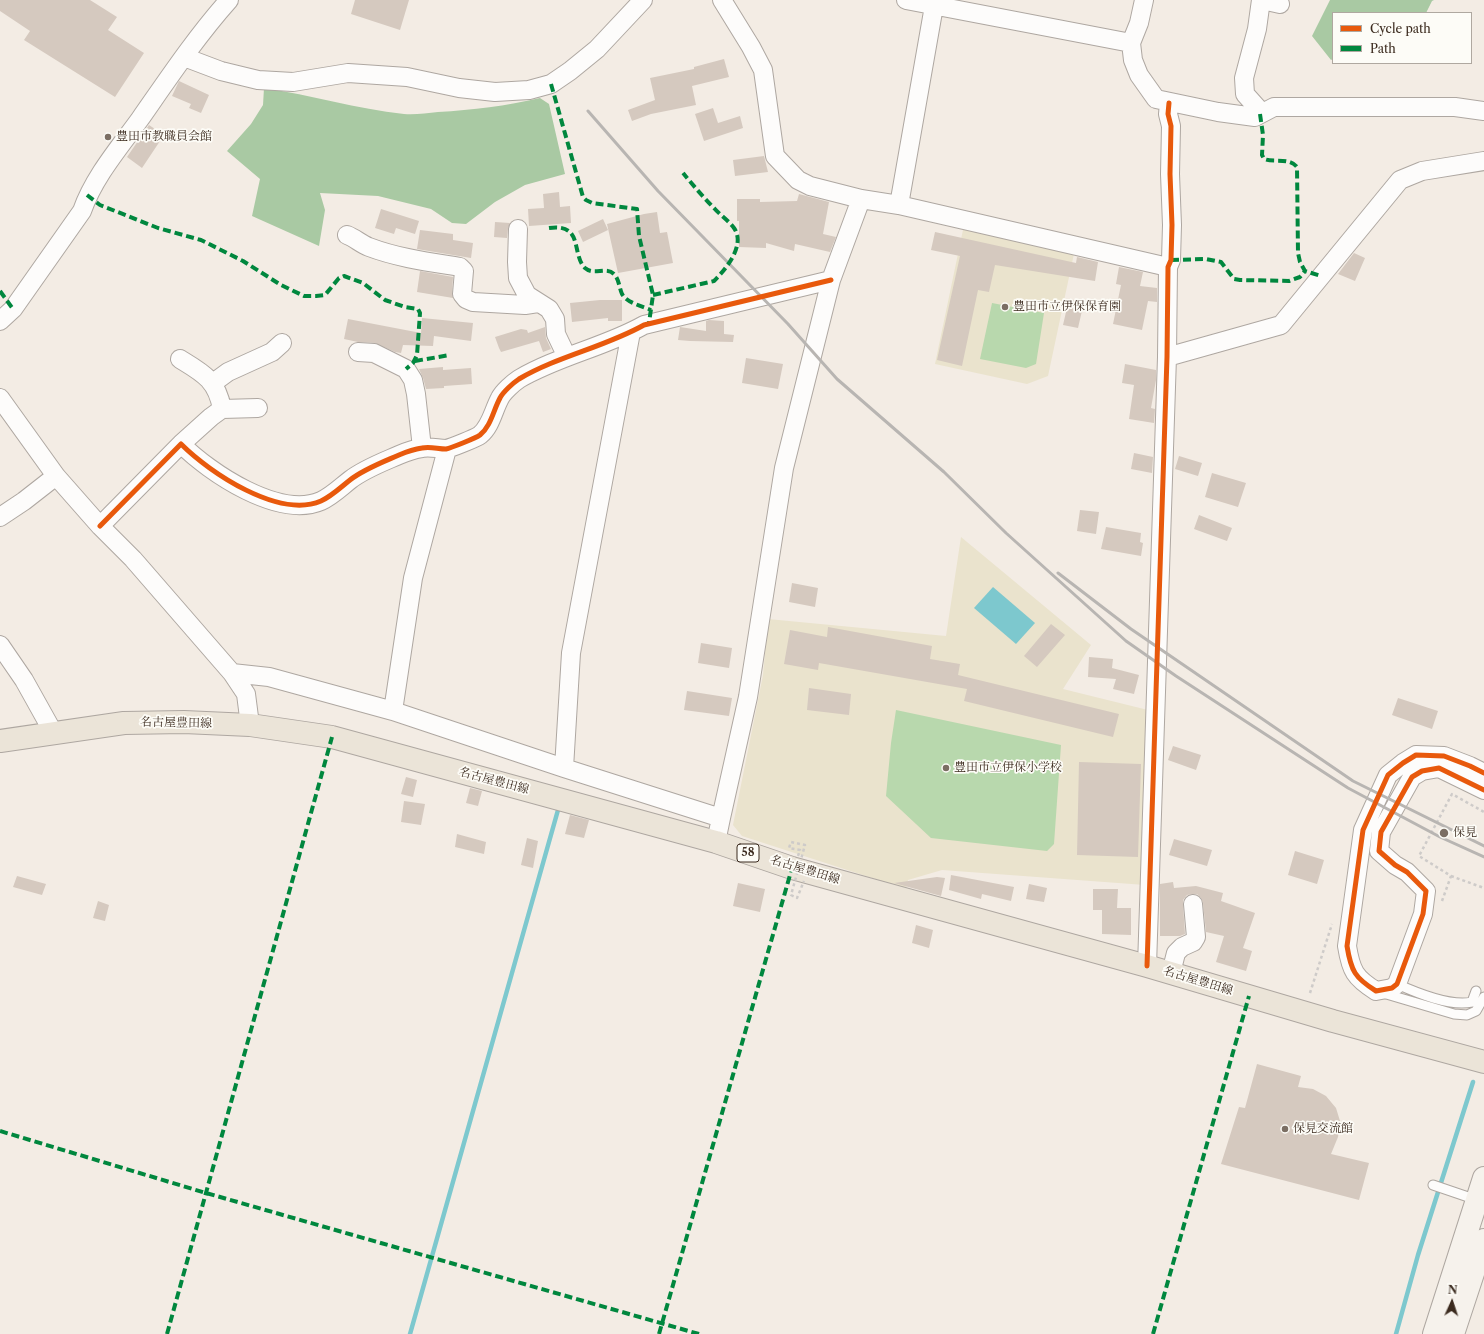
<!DOCTYPE html>
<html>
<head>
<meta charset="utf-8">
<style>
  body { margin:0 }
  #map { position:relative; width:1484px; height:1334px; overflow:hidden; background:#f3ece4; font-family:"Libre Caslon Text",serif }
  canvas { display:block }
  .legend { position:absolute; left:1332px; top:12px; width:140px; height:52px; box-sizing:border-box; background:#fdfcf7; border:1px solid #afa8a0; margin:0; padding:5px 7px; list-style:none; font-size:12px; color:#3b2a1e }
  .legend li { display:flex; align-items:center; gap:8px; height:20px }
  .legend b { width:20px; border:1px solid #afa8a0 }
  .north { position:absolute; left:1432px; top:1282px; width:40px; height:40px; -webkit-text-stroke:3px #fdfcf7; paint-order:stroke; rotate:3deg; font-size:11px; font-weight:700; line-height:16px; text-align:center; color:#3b2a1e }
  .north::after { content:''; display:block; margin:auto; width:14px; height:18px; background:#3b2a1e; clip-path:polygon(50% 0,100% 100%,50% 72%,0 100%) }
</style>
</head>
<body>
<div id="map">
<canvas width="1484" height="1334"></canvas>
<ul class="legend">
<li><b style="height:5px;background:#e8590c"></b>Cycle path</li>
<li><b style="height:5px;background:#00873e"></b>Path</li>
</ul>
<div class="north">N</div>
</div>
<script>
const c = document.querySelector('canvas').getContext('2d');
c.lineJoin = 'round';
function fill(path, color) { c.fillStyle = color; c.fill(path, 'evenodd'); }
function trace(path, color, width, dash) { c.strokeStyle = color; c.lineWidth = width; c.lineCap = dash ? 'butt' : 'round'; c.setLineDash(dash || []); c.stroke(path); }
function drawText(font, color, halo, rows, align = 'center') {
  c.font = font + ' "Libre Caslon Text","Noto Serif JP",serif'; c.lineWidth = 3.5; c.setLineDash([]); c.textBaseline = 'middle'; c.strokeStyle = halo; c.fillStyle = color; for (const [text, x, y, turn = 0] of rows) {
    c.save(); c.translate(x, y); c.rotate((+turn || 0) * Math.PI / 180); c.textAlign = isNaN(turn) ? turn : align; if (halo) c.strokeText(text, 0, 0); c.fillText(text, 0, 0); c.restore();
  }
}
fill(new Path2D(`
  M964 225 1075 249 1048 376 1027 384 935 364Z
  M961 537 1091 645 1063 689 1148 710 1145 885 942 870 908 880 906 889 742 836 733 825 763 675 768 619 946 636Z`), '#eae3cd');
fill(new Path2D(`
  M992 303 1044 313 1036 364 1026 368 980 359Z
  M896 710 1061 745 1054 844 1047 851 931 838 886 796 891 743Z`), '#b8d8ad');
fill(new Path2D(`
  M1330 0H1434L1432 1 1426 13H1333V59L1331 60 1312 36Z
  M264 88C311 95 357 109 404 114 415 115 427 113 438 112 473 110 506 106 540 98L549 104 565 174 525 185 495 202 466 224 452 223 431 209 378 196 320 193 325 210 319 246 252 216 260 179 227 151 251 124 263 105Z`), '#a9c9a3');
fill(new Path2D(`
  M993 587 1035 623 1016 644 974 608Z`), '#7dc8ce');
trace(new Path2D(`
  M410 1334 558 810
  M1396 1334 1418 1255 1473 1082`), '#7dc8ce', 4.5);
fill(new Path2D(`
  M0 0H90L117 17 108 30 144 53 115 97 24 40 30 31 0 11Z
  M355 0H409L400 30 351 14Z
  M724 59 729 77 692 86 696 105 651 114 632 121 628 110 655 100 650 78 694 69V67Z
  M179 81 209 95 201 113 189 108 191 104 172 96Z
  M713 108 718 123 740 116 743 128 704 141 695 114Z
  M149 125 164 135 142 168 127 157Z
  M764 156 768 172 735 176 733 160Z
  M559 192 560 207 570 206 571 223 529 226 528 209 544 208 543 194Z
  M799 194 829 202 823 234 836 237 830 252 795 244 794 251 766 243V248L739 247V221H737V199H760V202L797 201Z
  M381 209 419 221 415 234 396 228 394 234 375 228Z
  M657 212 660 233 667 232 673 263 618 273 607 224 644 214Z
  M603 219 608 230 583 242 578 231Z
  M495 222 510 223 508 229 507 238 494 237Z
  M420 230 453 234V240L473 243 471 258 417 249Z
  M935 232 1076 263 1077 257 1098 262 1095 281 995 265 989 292 978 290 962 366 937 360 960 256 931 250Z
  M1354 253 1365 258 1355 281 1338 274Z
  M1119 267 1143 272 1140 286 1157 288V302L1148 301 1142 330 1113 324 1121 285 1116 284Z
  M420 271 453 277 452 293 453 298 417 292Z
  M1069 299 1084 302 1078 328 1063 325Z
  M600 300H622V321H608V318L572 322 570 303Z
  M422 318 473 323 471 341 434 336 433 346 403 345 401 353 395 352 375 343 358 342 344 339 348 319 421 333Z
  M709 320 724 321V334L734 335 733 342 690 341 678 340 680 327 706 331V321Z
  M545 327 546 338 551 349 543 352 539 341 501 352 499 348 495 337 521 329 527 330 528 333Z
  M746 358 783 364 778 389 742 383Z
  M1125 364 1156 370V380L1151 408 1155 409 1154 423 1129 419 1134 385 1122 383Z
  M443 367V370L471 368 472 384 444 386V388L426 389 423 378 419 369Z
  M1134 453 1153 457 1152 473 1131 469Z
  M1179 456 1202 463 1198 476 1175 469Z
  M1212 473 1246 483 1238 507 1205 497Z
  M1080 510 1099 512 1096 534 1077 531Z
  M1199 515 1232 528 1227 541 1194 529Z
  M1106 527 1141 533 1140 542 1143 543 1141 556 1101 549Z
  M792 583 818 588 815 607 789 602Z
  M1051 624 1065 635 1037 667 1024 656Z
  M828 627 932 646 930 659 960 664 958 675 1119 714 1113 737 964 701 967 689 819 663 818 670 784 664 790 630 827 637Z
  M701 643 732 648 729 668 698 663Z
  M1089 657 1113 659 1112 668 1139 675 1134 694 1113 689 1116 679 1088 677Z
  M809 688 851 694 849 715 807 710Z
  M687 691 732 698 729 716 684 710Z
  M1398 698 1438 711 1432 729 1392 715Z
  M1173 746 1201 755 1196 770 1168 760Z
  M1079 762 1141 764 1138 857 1077 855Z
  M406 777 417 780 413 797 401 794Z
  M470 788 482 791 478 806 466 803Z
  M404 801 425 804 421 825 401 822Z
  M570 815 589 820 584 838 565 834Z
  M457 834 486 842 484 854 455 847Z
  M527 838 538 841 533 868 521 865Z
  M1174 839 1212 850 1207 866 1169 855Z
  M1295 851 1324 860 1317 884 1288 875Z
  M951 875 1014 887 1011 901 982 894 981 899 949 890Z
  M17 876 46 884 42 895 13 887Z
  M937 877 945 878 941 896 894 883Z
  M1173 882 1174 888 1196 886 1223 893 1221 901 1255 913 1243 948 1252 951 1246 971 1216 962 1224 936 1206 932 1203 903 1201 898 1197 894H1192L1187 895 1183 900V905L1185 934 1180 936H1160V884Z
  M738 883 765 889 760 912 733 906Z
  M1029 884 1047 888 1044 902 1026 899Z
  M1093 889H1118L1117 908H1131V935L1102 934V910H1093Z
  M98 901 109 905 105 921 93 918Z
  M916 925 933 930 929 948 912 943Z
  M1257 1064 1301 1076 1298 1087 1313 1089 1326 1096 1336 1108 1340 1121 1338 1137 1331 1154 1369 1163 1359 1200 1221 1164 1239 1107 1245 1108Z`), '#d5c9bf');
const lane = new Path2D(`
  M1397 984C1417 993 1450 1007 1472 1002L1476 991
  M1383 993 1454 1014 1467 1015 1476 1011 1484 997
  M1433 1185 1477 1200`);
const street = new Path2D(`
  M722 0 751 47 763 70 775 156 798 180 810 186 861 199 899 205 1168 267
  M906 0 1131 43
  M1144 0 1139 23 1131 43 1133 60 1139 75 1156 99 1218 112 1255 117 1274 107H1455L1484 111
  M1261 0 1257 29 1244 78 1245 94 1262 113
  M1262 0 1280 4
  M184 57 221 71 258 80 293 82 348 73 407 77 459 88 495 92 529 90 551 84 570 71 597 49 643 0
  M899 205 934 6
  M518 229 517 262 518 278 527 295 549 309 555 319 556 334 567 357
  M347 235C355 238 361 244 369 247 398 258 429 262 460 267L464 271 462 294 466 299 473 302 525 305 538 303
  M0 321 13 309 82 211C94 177 119 148 140 119 168 79 196 37 229 0
  M358 352 374 353 406 369 413 380 416 394 422 448
  M1167 357 1281 325 1400 180 1422 171 1484 161
  M180 359C203 373 217 380 222 409
  M213 383 228 372 272 352 282 343
  M0 398 56 476 100 526 133 559 232 673 246 694 250 725
  M181 444 211 417 222 409 258 408
  M0 517 24 501 56 476
  M100 526 181 444C210 473 279 519 321 501 332 496 341 487 350 480 364 469 383 462 399 455 406 452 415 449 422 448 430 446 438 449 446 449 451 448 476 438 480 435 491 426 493 411 500 398 503 392 513 383 519 379 558 356 605 347 644 325L831 280
  M0 645 24 680 53 732
  M232 673 269 677 393 711 564 768 721 818
  M393 711 413 578 447 449
  M564 768 571 653 631 332
  M1484 773 1470 766 1444 756 1416 755 1403 763 1388 775 1363 830 1347 946C1351 971 1355 978 1376 991L1392 988 1397 984 1423 914 1426 891 1407 872 1395 865 1379 851 1381 832 1412 777 1422 771 1439 768 1484 790
  M716 842 721 818 748 697 784 468 831 280 861 199
  M1147 966 1167 357 1168 267 1171 260 1172 225 1170 174 1171 126 1168 114 1169 103
  M1171 973 1176 953 1182 947 1193 942 1196 937 1193 904`);
const secondary = new Path2D(`
  M1434 1334 1484 1178
  M1453 1334 1484 1240`);
const primary = new Path2D(`
  M0 741 124 723 184 722 250 725 332 737 716 842 792 868 1147 966 1333 1021 1484 1062`);
trace(lane, '#aea7a1', 11);
trace(street, '#aea7a1', 20);
trace(secondary, '#aea7a1', 24);
trace(primary, '#aea7a1', 24);
trace(new Path2D(`
  M1451 876 1484 888
  M1442 901 1451 876 1419 856 1452 794 1484 812
  M1310 993 1332 924`), '#cecbc9', 2.5, [3, 3]);
trace(lane, '#fdfcfb', 9);
trace(street, '#fdfcfb', 18);
trace(secondary, '#f6f2ec', 22);
trace(primary, '#ebe4d8', 22);
trace(new Path2D(`
  M588 111 658 191 788 324 837 379 944 472 1006 533 1126 641 1176 676 1348 788 1440 837 1484 857
  M1058 573 1131 629 1353 781 1484 846`), '#b8b5b2', 3);
trace(new Path2D(`
  M798 856 800 850 789 848 791 842 805 845 791 895 797 898 804 881`), '#cecbc9', 2.5, [3, 3]);
trace(new Path2D(`
  M551 84 583 197 586 200 592 203 637 209 639 236 653 295 649 323
  M1260 114 1263 135 1262 155 1264 159C1274 163 1289 157 1297 167L1298 253 1300 262 1305 271 1321 276
  M87 195 100 205 158 228 201 240 243 261 281 285 304 296H316L325 295 339 278 344 276 363 283 385 300 405 307 418 309 420 313 417 355 413 363 406 369
  M549 228C584 223 571 254 585 268 594 276 606 266 614 274 619 279 619 287 622 294 627 303 642 306 651 310
  M1171 260 1206 259 1221 262 1234 279 1240 280 1289 281 1300 277 1305 271
  M0 291 13 309
  M653 295 714 281C726 269 746 245 734 228 728 220 720 215 714 208 703 197 693 185 683 173
  M415 361 450 355
  M0 1131 206 1193 699 1334
  M167 1334 332 737
  M659 1334 792 868
  M1153 1334 1249 996`), '#00873e', 4, [8, 4]);
trace(new Path2D(`
  M100 526 181 444C210 473 279 519 321 501 332 496 341 487 350 480 364 469 383 462 399 455 406 452 415 449 422 448 430 446 438 449 446 449 451 448 476 438 480 435 491 426 493 411 500 398 503 392 513 383 519 379 558 356 605 347 644 325L831 280
  M1484 773 1470 766 1444 756 1416 755 1403 763 1388 775 1363 830 1347 946C1351 971 1355 978 1376 991L1392 988 1397 984 1423 914 1426 891 1407 872 1395 865 1379 851 1381 832 1412 777 1422 771 1439 768 1484 790
  M1147 966 1167 357 1168 267 1171 260 1172 225 1170 174 1171 126 1168 114 1169 103`), '#e8590c', 5);
for (const [x, y, r, color] of [
  [108,137,4,"#7b6e63"],
  [1005,307,4,"#7b6e63"],
  [946,768,4,"#7b6e63"],
  [1444,833,5,"#7b6e63"],
  [1285,1129,4,"#7b6e63"]
]) { const dot = new Path2D(); dot.arc(x, y, r, 0, 2 * Math.PI); c.fillStyle = color; c.fill(dot); trace(dot, '#fdfcf7', 1.5); }
for (const [x, y, w] of [
  [748,853,22]
]) { const box = new Path2D(); box.roundRect(x - w / 2, y - 9, w, 18, 3); c.fillStyle = '#fdfcf7'; c.fill(box); trace(box, '#3b2a1e', 1); }
drawText('bold 11px', '#3b2a1e', null, [
  ["58",748,853]
]);
drawText('12px', '#3b2a1e', '#fdfcf7', [
  ["豊田市教職員会館",116,137],
  ["豊田市立伊保保育園",1013,307],
  ["豊田市立伊保小学校",954,768],
  ["保見",1453,833],
  ["保見交流館",1293,1129]
], 'left');
drawText('12px', '#3b2a1e', '#fdfcf7', [
  ["名古屋豊田線",176,723,1],
  ["名古屋豊田線",494,781,15],
  ["名古屋豊田線",805,870,17],
  ["名古屋豊田線",1198,981,17]
]);
</script>
</body>
</html>
